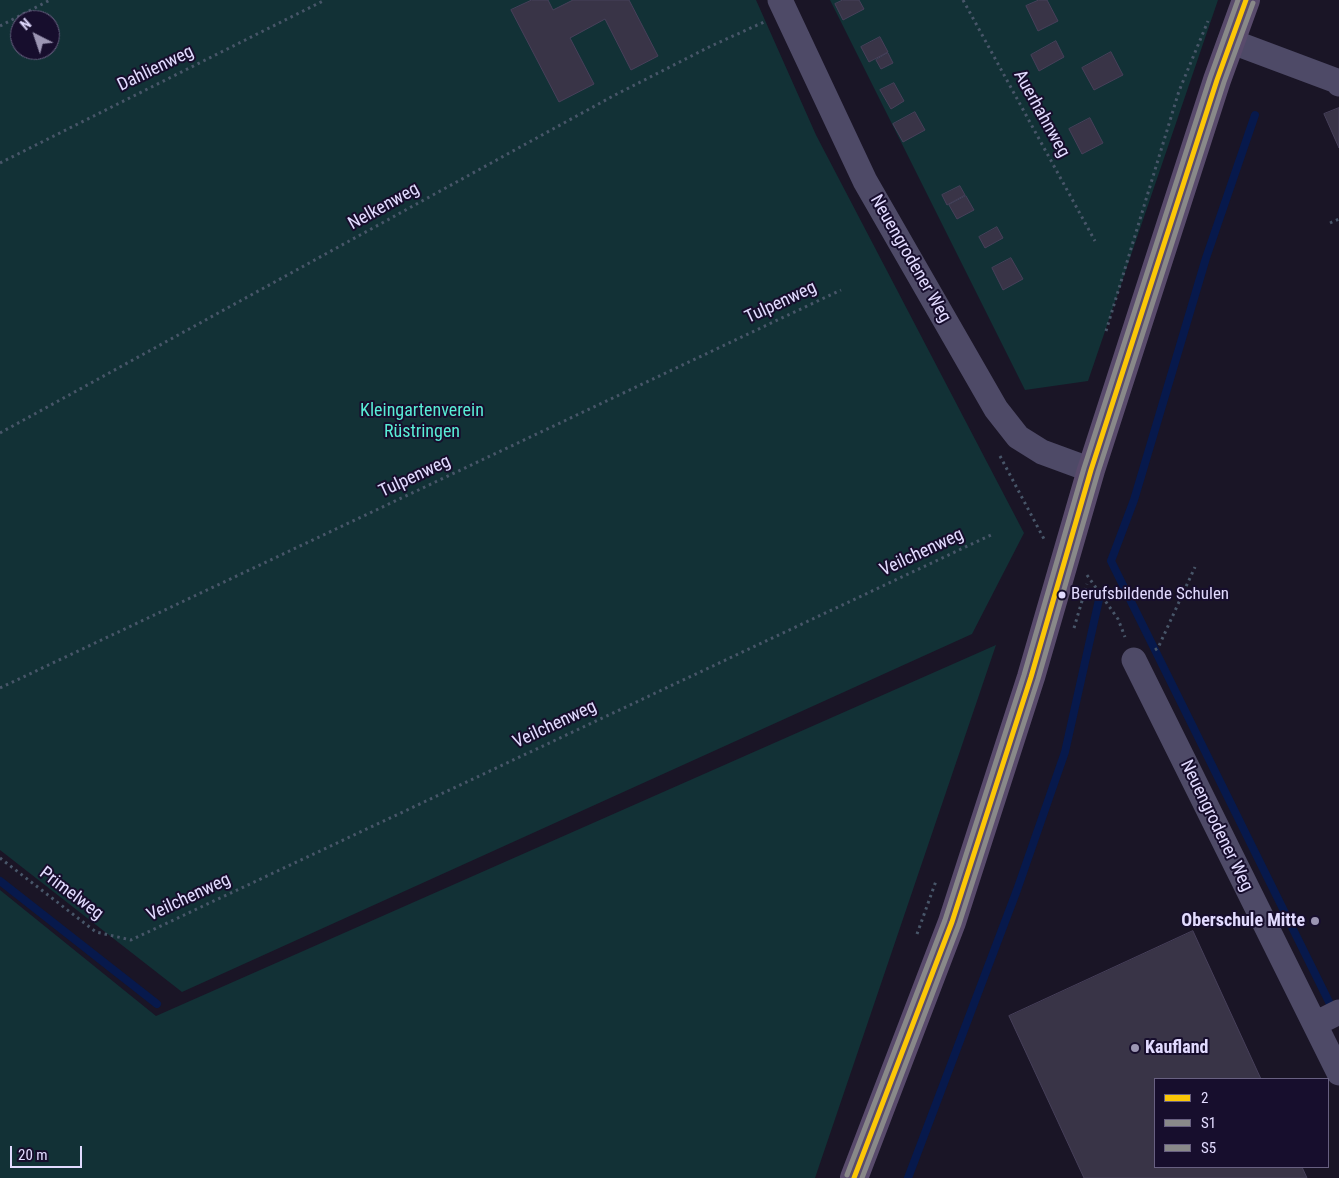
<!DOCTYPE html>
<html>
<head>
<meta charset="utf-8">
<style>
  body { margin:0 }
  #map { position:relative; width:1339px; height:1178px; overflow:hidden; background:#1a1526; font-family:"Roboto Condensed",sans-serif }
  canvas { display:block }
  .legend { position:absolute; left:1154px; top:1078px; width:175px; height:90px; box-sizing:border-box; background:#170e2d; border:1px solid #686081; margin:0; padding:6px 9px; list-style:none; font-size:15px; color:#e2dbff }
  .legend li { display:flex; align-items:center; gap:10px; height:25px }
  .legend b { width:25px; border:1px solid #686081 }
  .north { position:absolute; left:10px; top:10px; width:50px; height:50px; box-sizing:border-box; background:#170e2d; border:1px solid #686081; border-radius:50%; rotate:319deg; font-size:14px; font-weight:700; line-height:20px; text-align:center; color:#e2dbff }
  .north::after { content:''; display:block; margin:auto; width:18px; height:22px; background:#9c96b3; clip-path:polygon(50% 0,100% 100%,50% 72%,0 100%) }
  .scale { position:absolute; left:10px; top:1146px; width:72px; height:22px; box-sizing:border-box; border:2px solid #e2dbff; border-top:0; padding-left:6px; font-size:15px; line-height:18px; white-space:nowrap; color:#e2dbff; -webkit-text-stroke:4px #170e2d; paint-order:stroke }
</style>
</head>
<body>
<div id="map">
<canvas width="1339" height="1178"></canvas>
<ul class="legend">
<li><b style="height:6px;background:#fbc707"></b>2</li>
<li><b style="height:6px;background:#898989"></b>S1</li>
<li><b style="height:6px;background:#898989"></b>S5</li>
</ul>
<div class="north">N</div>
<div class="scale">20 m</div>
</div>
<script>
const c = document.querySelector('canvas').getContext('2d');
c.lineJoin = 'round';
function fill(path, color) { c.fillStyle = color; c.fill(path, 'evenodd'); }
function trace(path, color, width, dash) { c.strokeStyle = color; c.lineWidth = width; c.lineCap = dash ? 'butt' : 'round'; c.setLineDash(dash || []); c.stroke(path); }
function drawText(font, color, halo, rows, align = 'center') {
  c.font = font + ' "Roboto Condensed",sans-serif'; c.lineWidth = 4; c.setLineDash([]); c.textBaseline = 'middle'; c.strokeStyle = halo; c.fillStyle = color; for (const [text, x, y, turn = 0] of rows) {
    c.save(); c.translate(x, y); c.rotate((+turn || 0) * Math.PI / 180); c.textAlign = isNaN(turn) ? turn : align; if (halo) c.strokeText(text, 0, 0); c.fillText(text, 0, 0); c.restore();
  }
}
fill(new Path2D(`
  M0 0H756L816 135 1024 533 972 634 182 992 0 850ZM20 20H50V50H20Z
  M830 0H1218L1088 381 1025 390Z
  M996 645 815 1178H0V890L156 1016Z`), '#123136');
trace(new Path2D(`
  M1255 115 1206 258 1134 500 1111 561 1334 1012
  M0 881 157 1004
  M908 1178 1017 890 1065 752 1100 595`), '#07194c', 8);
const building = new Path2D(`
  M532 0H548L553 10 573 0H629L658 56 631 70 605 19 570 38 594 84 559 102 511 10Z
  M843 0H859L864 9 843 20 835 4Z
  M1039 0H1047L1058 21 1038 31 1026 6Z
  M880 37 888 52 869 62 861 47Z
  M1056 41 1064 57 1039 71 1031 55Z
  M1111 52 1123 75 1094 90 1082 68Z
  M888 53 893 63 881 69 876 60Z
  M894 83 904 101 891 109 880 90Z
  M1339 108V148L1324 114Z
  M915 112 925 130 903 142 893 124Z
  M1090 118 1103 143 1082 154 1069 129Z
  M960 186 965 195 947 205 942 195Z
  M966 196 974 210 957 219 949 205Z
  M997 227 1003 238 985 248 979 237Z
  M1011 258 1023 279 1003 290 992 268Z
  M1193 931 1261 1079H1155V1167H1302L1307 1178H1084L1009 1016Z`);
fill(building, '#393447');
trace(building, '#47405a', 1);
trace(new Path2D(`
  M963 0 1095 241
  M0 26 50 0
  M0 163 325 0
  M1330 223 1339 219
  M1106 331 1179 91 1208 21
  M0 433 613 96 711 46 764 22
  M1000 456 1044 539
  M1087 575 1118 619 1125 637
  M1074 628 1087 584
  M1155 650 1158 648 1195 567
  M0 688 841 290
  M0 858 96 932 131 940 991 535
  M917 934 936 881`), '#485669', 3, [2.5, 4]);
trace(new Path2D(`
  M780 0 865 181 996 409 1018 437 1042 452 1091 470
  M1230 41 1337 81 1339 84
  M1134 660 1339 1073
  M1315 1024 1339 1012`), '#4e4a67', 25);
trace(new Path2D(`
  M854 1178 952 922 1031 677 1091 470 1217 80 1246 0`), '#594b6c', 28);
trace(new Path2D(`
  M854 1178 952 922 1031 677 1091 470 1217 80 1246 0`), '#fbc707', 5);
trace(new Path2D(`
  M862 1178 959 924 1038 679 1098 472 1224 82 1253 3`), '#898989', 5);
trace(new Path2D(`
  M847 1175 945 920 1024 675 1084 468 1210 78 1238 0`), '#898989', 5);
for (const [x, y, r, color] of [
  [1062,595,4.5,"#e2dbff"],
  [1315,921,5,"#9c96b3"],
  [1135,1048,5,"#9c96b3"]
]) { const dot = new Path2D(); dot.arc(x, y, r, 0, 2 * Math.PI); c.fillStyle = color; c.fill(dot); trace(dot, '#170e2d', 2); }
drawText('17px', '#e2dbff', '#170e2d', [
  ["Berufsbildende Schulen",1071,595]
], 'left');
drawText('18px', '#e2dbff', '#170e2d', [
  ["Dahlienweg",156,69,-26],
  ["Auerhahnweg",1041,114,61],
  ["Nelkenweg",384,207,-29],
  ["Neuengrodener Weg",910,259,60],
  ["Tulpenweg",781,303,-25],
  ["Tulpenweg",415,477,-25],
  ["Veilchenweg",922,553,-25],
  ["Veilchenweg",555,725,-25],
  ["Neuengrodener Weg",1216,826,64],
  ["Primelweg",71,894,37],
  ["Veilchenweg",189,898,-25]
]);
drawText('18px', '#59edd6', '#170e2d', [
  ["Kleingartenverein",422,411],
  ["Rüstringen",422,432]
]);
drawText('bold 18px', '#e2dbff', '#170e2d', [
  ["Oberschule Mitte",1305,921],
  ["Kaufland",1145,1048,"left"]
], 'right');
</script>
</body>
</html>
